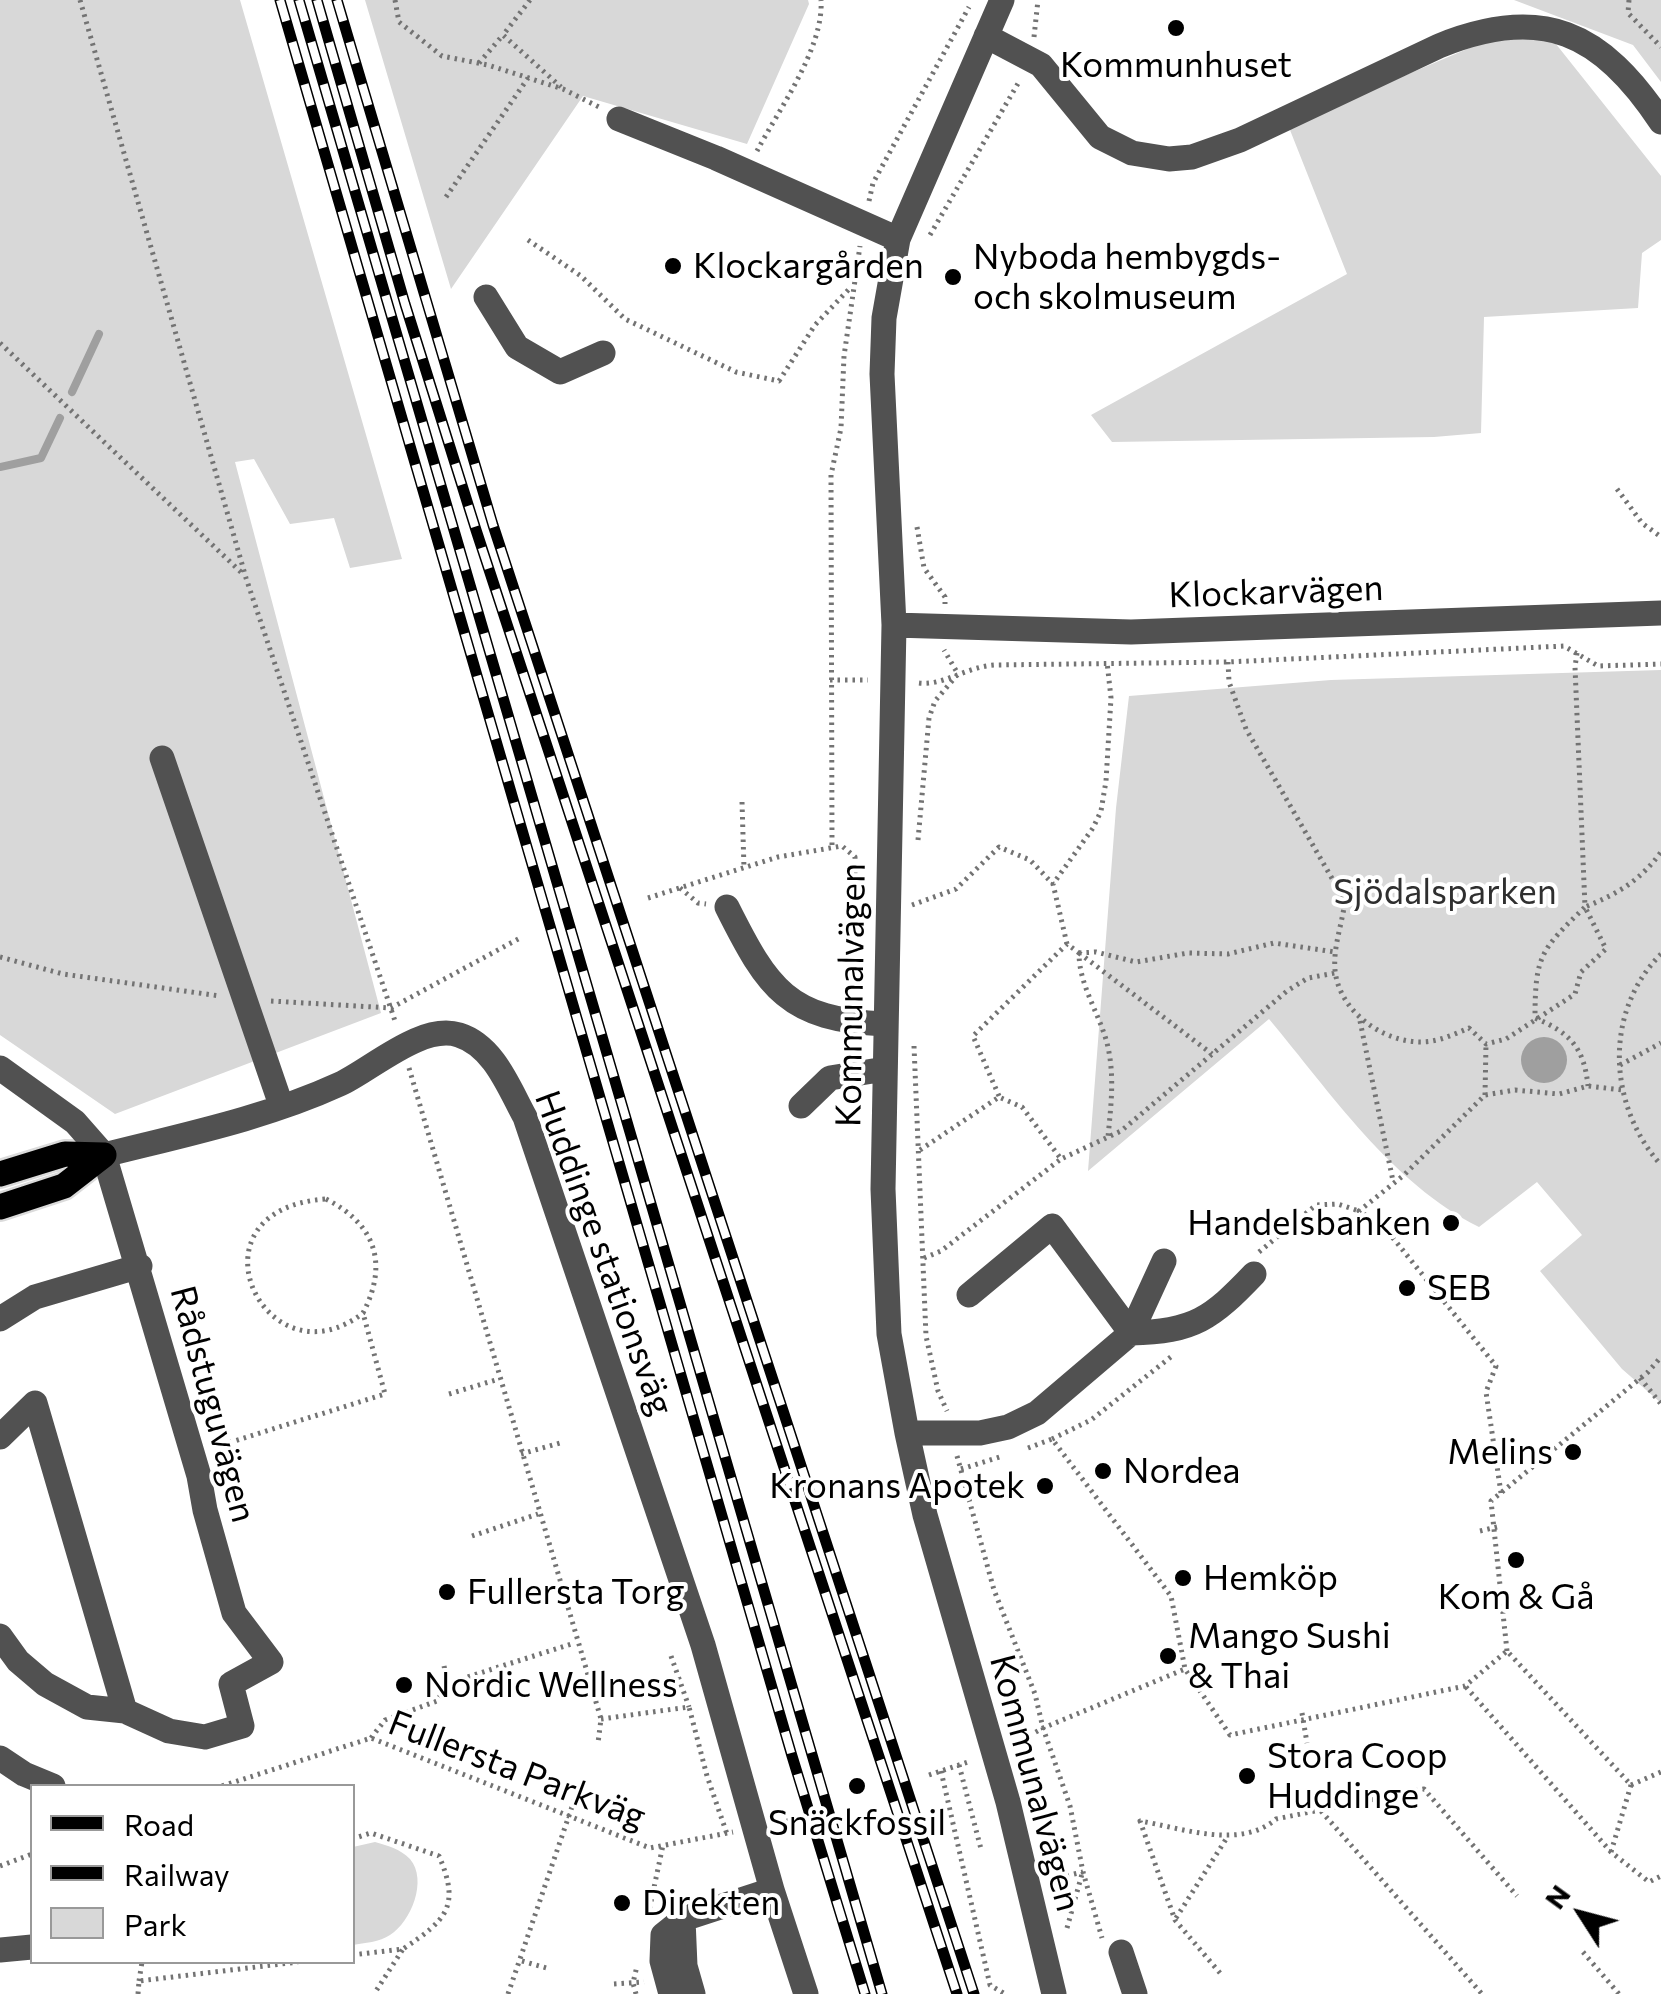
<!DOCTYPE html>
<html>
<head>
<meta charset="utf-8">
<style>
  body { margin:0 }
  #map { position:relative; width:1661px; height:1994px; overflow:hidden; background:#fff; font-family:Commissioner,sans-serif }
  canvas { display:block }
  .legend { position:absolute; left:30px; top:1784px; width:325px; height:180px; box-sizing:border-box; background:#fff; border:2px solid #999; margin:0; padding:12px 18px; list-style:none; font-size:30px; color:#000 }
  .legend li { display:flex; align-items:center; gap:20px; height:50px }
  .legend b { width:50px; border:2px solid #999 }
  .north { position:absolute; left:1531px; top:1864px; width:100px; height:100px; -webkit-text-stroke:8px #fff; paint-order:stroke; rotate:306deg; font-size:28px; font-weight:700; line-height:40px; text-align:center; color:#000 }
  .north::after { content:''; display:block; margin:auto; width:35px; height:45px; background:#000; clip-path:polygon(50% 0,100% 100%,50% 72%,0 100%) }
</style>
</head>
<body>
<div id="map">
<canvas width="1661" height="1994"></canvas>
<ul class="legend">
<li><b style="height:12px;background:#000"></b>Road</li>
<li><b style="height:12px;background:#000"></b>Railway</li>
<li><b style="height:28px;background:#d8d8d8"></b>Park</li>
</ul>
<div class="north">N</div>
</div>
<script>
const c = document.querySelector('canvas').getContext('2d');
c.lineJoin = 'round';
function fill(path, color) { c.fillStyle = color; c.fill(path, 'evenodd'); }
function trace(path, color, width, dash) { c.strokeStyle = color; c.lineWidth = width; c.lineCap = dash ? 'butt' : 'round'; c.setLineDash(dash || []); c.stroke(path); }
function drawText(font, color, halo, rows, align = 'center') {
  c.font = font + ' Commissioner,sans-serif'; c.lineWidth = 8; c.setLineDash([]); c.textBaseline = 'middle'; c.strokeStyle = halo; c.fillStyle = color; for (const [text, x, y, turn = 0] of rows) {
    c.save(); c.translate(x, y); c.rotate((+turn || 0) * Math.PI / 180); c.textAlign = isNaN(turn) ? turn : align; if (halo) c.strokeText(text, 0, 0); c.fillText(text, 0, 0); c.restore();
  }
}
fill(new Path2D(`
  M0 0H240L402 559 350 568 334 518 290 524 254 459 235 462 381 1013 115 1114 0 1035Z
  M365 0H808L809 4 747 144 583 96 451 289Z
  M1514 0H1661V82L1633 45Z
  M1493 38 1552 39 1661 176V240L1642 253 1638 308 1484 317 1481 433 1434 437 1112 442 1091 415 1347 274 1288 125Z
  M1661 670V1403L1622 1369 1540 1271 1582 1235 1537 1182 1479 1227C1391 1183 1331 1093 1269 1019L1088 1171 1116 808 1129 696 1331 680Z
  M375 1842C389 1846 400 1849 410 1859 428 1880 411 1922 390 1935 380 1942 364 1943 353 1945V1847Z`), '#d8d8d8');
fill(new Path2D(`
  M1521 1060a23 23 0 1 1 46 0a23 23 0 1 1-46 0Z`), '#9f9f9f');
trace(new Path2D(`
  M72 392 99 334
  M0 467 41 458 60 418`), '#9f9f9f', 8);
const major = new Path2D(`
  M0 1174 65 1154 104 1155
  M0 1207 64 1186 104 1155`);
trace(major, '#dbdbdb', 30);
trace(new Path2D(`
  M80 0 246 578 396 1024
  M395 0 399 22 442 56 488 65 563 89 599 107
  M530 0 503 35 561 87
  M1629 0 1628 13 1661 47
  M1034 37 1038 0
  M479 63 503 35
  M757 151C779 109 824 48 821 0
  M446 197 528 78
  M869 201 873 183 969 7
  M930 235 1020 80
  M528 240 581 276 625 319 736 372 779 381 815 325 851 287
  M0 343 244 575
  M1617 489 1642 523 1661 537
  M917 527 924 568 945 597V604
  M1577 653 1575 667 1585 907C1541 950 1535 955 1535 1018 1570 1033 1584 1047 1588 1086
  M1228 662 1229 682 1246 729 1345 901C1342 925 1333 947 1335 970 1339 1014 1390 1048 1432 1041 1444 1039 1457 1033 1469 1028L1486 1044 1506 1039 1575 994 1581 972 1606 949 1585 907C1617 894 1640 881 1661 852
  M830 680H868
  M919 683C943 686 966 667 994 665L1228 662 1564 646 1598 666 1661 664
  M742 802 744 868
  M918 840 929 718 935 701 958 674 944 650
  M832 845 831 475 841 428 844 356 860 246
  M680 888 698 903 706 904
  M648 898 778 857 842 846 855 857V961L864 962
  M912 905 956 889 999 847 1030 860 1053 884
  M1067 944 1053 884 1093 828 1101 811 1106 781 1111 698 1107 662
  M1079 953 1096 952 1136 962 1188 953 1228 954 1274 943 1335 952
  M1079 953 1212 1054
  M1661 954C1603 1012 1608 1106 1661 1165
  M0 957 63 974 220 996
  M271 1001 391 1008 520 938
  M1360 1021 1393 1181
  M914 1046 926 1336 938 1391 947 1411
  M1620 1065 1661 1043
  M409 1068 601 1719 598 1743
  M1485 1095 1486 1044
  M999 1096 973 1036 1067 944 1079 953C1079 985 1099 1013 1107 1043 1115 1075 1111 1105 1108 1137
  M920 1150 999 1097 1022 1107 1061 1159 1121 1131 1287 991 1308 978 1335 973
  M326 1199C375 1224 389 1263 363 1313 265 1389 180 1209 326 1199Z
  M1259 1252 1316 1205 1338 1204 1359 1211
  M924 1258 941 1251 1061 1159
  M1640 1378 1661 1404
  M449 1394 499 1379
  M1052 1439 1091 1420 1172 1356
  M215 1447 385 1394 363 1313
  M1028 1448 1052 1439 1171 1596 1185 1669
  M521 1454 560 1443
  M957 1456 994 1590 1035 1694 1043 1728 1070 1806 1083 1872 1102 1938
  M961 1469 1003 1456
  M1501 1493 1486 1392 1496 1366 1385 1228 1359 1211 1404 1175 1485 1095 1515 1090 1559 1094 1588 1086 1622 1090
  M472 1536 538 1514
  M1507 1651 1491 1501 1648 1372 1661 1357
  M671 1656 689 1707
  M444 1666 448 1683
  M1466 1687 1611 1852 1649 1882 1661 1876
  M601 1719 689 1707 707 1776 727 1834
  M371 1738 385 1720 437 1701 448 1683 575 1643
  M1016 1743 1043 1728 1185 1669 1230 1735 1465 1686 1507 1651 1631 1785
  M959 1765 981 1849
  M941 1771 990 1985 1005 1994
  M929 1775 971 1761
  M1631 1785 1661 1772
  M222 1786 371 1738 650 1848 733 1832
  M1321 1811 1482 1994
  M779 1821 800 1816
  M352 1839 371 1833 439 1856C461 1907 446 1920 403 1949
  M1611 1852 1631 1785
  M0 1866 32 1854
  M1052 1879 1083 1872
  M648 1916 663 1845
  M1176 1918 1228 1836
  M1067 1928 1082 1874
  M1583 1952 1619 1994
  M352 1955 403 1949 374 1994
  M522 1961 550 1969
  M1220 1973 1175 1920 1140 1821C1182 1828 1240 1850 1276 1819L1424 1789 1517 1896
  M139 1981 142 1962
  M614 1984 644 1982
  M138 1994 139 1981 298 1962
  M508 1994 575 1798
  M636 1994 633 1983 637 1966`), '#737373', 5, [2.5, 5]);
trace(new Path2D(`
  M1002 0 898 239 884 318 882 374 894 625 883 1189 889 1334 907 1433 925 1515 1008 1802 1054 1994
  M986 36 1041 65 1100 137 1132 153 1169 159 1192 157 1240 140 1439 46C1542 4 1602 32 1661 122
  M619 119 716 158 898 239
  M486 297 517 347 560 372 603 353
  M894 625 1131 632 1661 613
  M162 758 281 1105
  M727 907C768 989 788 1020 885 1024
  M0 1068 75 1122 104 1155 199 1476 205 1510 234 1613 271 1662 231 1684 242 1726 205 1737 169 1731 125 1711 87 1707 45 1684 18 1661 0 1636
  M801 1106 830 1078 885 1069
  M104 1155C183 1135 266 1118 340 1084 372 1069 422 1023 459 1035 494 1046 509 1088 525 1117L703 1645 772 1890 806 1994
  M969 1295 1052 1226 1131 1333
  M0 1319 35 1297 140 1266
  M1131 1333C1194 1332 1212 1318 1254 1274
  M907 1433H980L1008 1427 1037 1413 1131 1333 1164 1261
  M0 1437 35 1403 125 1711
  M0 1758 24 1774 53 1786
  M683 1919 685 1966 693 1994
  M0 1950 32 1947
  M1121 1952 1135 1994
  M671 1994 662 1961 663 1935 683 1919 772 1890`), '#515151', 25);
trace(major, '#000', 25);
const rail = new Path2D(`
  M280 0 792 1756 865 1994
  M299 0 882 1994
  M317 0 405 304 476 530 957 1994
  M337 0 493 525 974 1994`);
trace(rail, '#000', 11);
trace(rail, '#fff', 8, [22]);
trace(new Path2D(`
  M1480 1531 1501 1526
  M1302 1713 1307 1743`), '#737373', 5, [2.5, 5]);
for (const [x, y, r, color] of [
  [1176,28,10,"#000"],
  [673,266,10,"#000"],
  [953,277,10,"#000"],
  [1451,1223,10,"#000"],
  [1407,1288,10,"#000"],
  [1573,1452,10,"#000"],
  [1103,1471,10,"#000"],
  [1045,1486,10,"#000"],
  [1516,1560,10,"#000"],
  [1183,1578,10,"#000"],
  [447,1592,10,"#000"],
  [1168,1656,10,"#000"],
  [404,1685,10,"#000"],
  [1247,1776,10,"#000"],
  [857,1786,10,"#000"],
  [622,1903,10,"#000"]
]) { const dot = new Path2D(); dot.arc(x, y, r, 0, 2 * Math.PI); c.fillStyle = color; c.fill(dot); trace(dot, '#fff', 4); }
drawText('35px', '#000', '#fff', [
  ["Kommunhuset",1176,65,"center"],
  ["Nyboda hembygds-",973,257],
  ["och skolmuseum",973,297],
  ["Klockargården",693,266],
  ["Handelsbanken",1431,1223,"right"],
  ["SEB",1427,1288],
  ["Melins",1553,1452,"right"],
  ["Nordea",1123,1471],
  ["Kronans Apotek",1025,1486,"right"],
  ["Hemköp",1203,1578],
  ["Fullersta Torg",467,1592],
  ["Kom & Gå",1516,1597,"center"],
  ["Mango Sushi",1188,1636],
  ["& Thai",1188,1676],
  ["Nordic Wellness",424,1685],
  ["Stora Coop",1267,1756],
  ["Huddinge",1267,1796],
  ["Snäckfossil",857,1823,"center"],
  ["Direkten",642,1903]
], 'left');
drawText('35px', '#000', '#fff', [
  ["Klockarvägen",1276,592,-2],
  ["Kommunalvägen",851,995,-89],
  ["Huddinge stationsväg",604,1253,70],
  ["Rådstuguvägen",213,1404,75],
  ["Fullersta Parkväg",517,1770,21],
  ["Kommunalvägen",1035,1783,75]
]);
drawText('35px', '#2f2f2f', '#fff', [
  ["Sjödalsparken",1445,892]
]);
</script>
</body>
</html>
